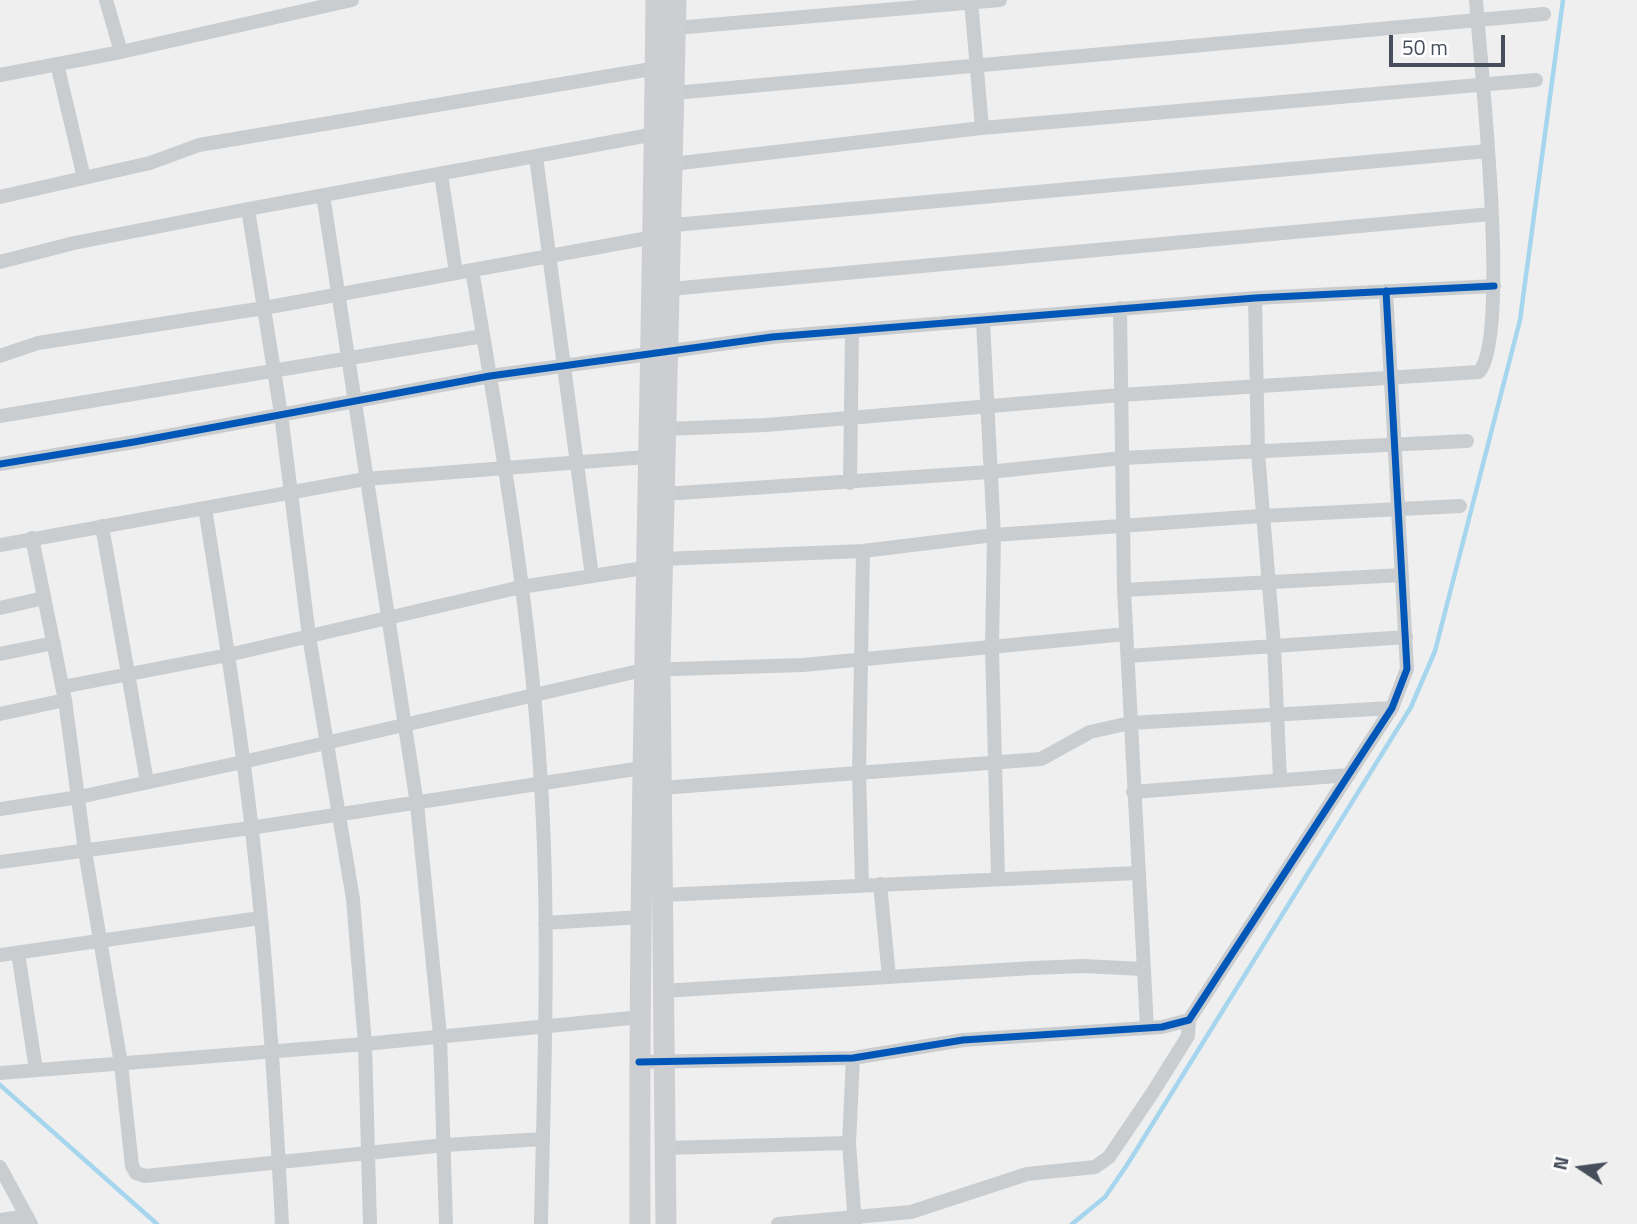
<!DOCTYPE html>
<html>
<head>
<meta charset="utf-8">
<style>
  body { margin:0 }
  #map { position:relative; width:1637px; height:1224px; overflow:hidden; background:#efefef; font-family:"Titillium Web",sans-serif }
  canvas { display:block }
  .north { position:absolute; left:1546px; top:1133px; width:70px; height:70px; -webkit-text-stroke:5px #fff; paint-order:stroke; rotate:283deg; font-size:19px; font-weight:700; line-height:28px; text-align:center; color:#464e5b }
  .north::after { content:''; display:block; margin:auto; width:24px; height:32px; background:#464e5b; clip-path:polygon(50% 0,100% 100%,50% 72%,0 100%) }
  .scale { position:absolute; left:1389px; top:35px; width:116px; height:32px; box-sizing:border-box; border:4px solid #464e5b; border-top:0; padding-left:9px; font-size:21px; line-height:24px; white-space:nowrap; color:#464e5b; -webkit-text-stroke:5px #fff; paint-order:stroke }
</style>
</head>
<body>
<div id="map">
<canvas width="1637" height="1224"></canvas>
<div class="north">N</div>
<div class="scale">50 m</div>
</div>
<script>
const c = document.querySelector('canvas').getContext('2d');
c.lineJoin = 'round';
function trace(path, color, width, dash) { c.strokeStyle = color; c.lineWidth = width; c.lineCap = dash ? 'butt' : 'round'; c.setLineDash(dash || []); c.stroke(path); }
trace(new Path2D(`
  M0 1085 157 1224
  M1072 1224 1105 1197 1127 1165 1411 707 1435 651 1520 320 1563 0`), '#a6d5ee', 4.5);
trace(new Path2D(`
  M106 0 121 52
  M971 0 982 128
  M675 28 1000 0
  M57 64 84 178
  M0 75 121 52 352 0
  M674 93 1544 14
  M536 157 592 576
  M672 164 982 128 1536 80
  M441 174 456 273
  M323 195 417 804 440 1035 446 1224
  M0 197 150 163 199 145 663 67
  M248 209 281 414 309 636 353 899 365 1044 370 1224
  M663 226 1488 151
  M0 262 74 243 248 209 655 134
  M472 270C501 440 531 612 541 784 550 931 544 1077 541 1224
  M670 289 1491 214
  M1255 298 1258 453 1274 646 1280 780
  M1120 308 1124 590 1147 1028
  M983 321 994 535 992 648 998 877
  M0 356 38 343 264 308 654 237
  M0 416 483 336
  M666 429 766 425 1121 395 1479 372C1511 335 1480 61 1476 0
  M0 464 134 442 490 376 772 337 1255 298 1494 286
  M850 483 852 331
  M664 494 989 472 1122 458 1467 441
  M205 508C218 591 232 675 243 759 264 913 274 1069 282 1224
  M102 526 147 782
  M32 538 65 700 85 851 121 1064 132 1166 136 1173 145 1176 445 1145 543 1139
  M0 545 365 479 646 457
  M662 559 863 551 994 535 1261 516 1460 506
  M1124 590 1402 575
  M0 608 44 598
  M0 654 54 643
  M1128 656 1406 637
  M62 687 228 655 521 587 644 568
  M0 714 65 700
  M661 788 1041 759 1090 732 1130 723 1392 708
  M1133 792 1349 775
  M0 809 79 797 243 762 643 670 803 665 1126 634
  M0 862 250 828 642 768
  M880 884 889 977
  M862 885 859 772 863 551
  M662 895 1137 873
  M545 923 641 917
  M18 953 36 1070
  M0 955 260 918
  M663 991 1033 968 1083 966 1144 969
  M853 1058 849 1143 855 1224
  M639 1062 853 1058 963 1040 1162 1027 1189 1020 1392 708 1407 669 1386 291
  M0 1073 365 1044 641 1017
  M665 1148 849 1143
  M0 1167 31 1224
  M0 1220 27 1216
  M778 1224 911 1212 1027 1174 1095 1167 1109 1157 1153 1092 1188 1036 1189 1020`), '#cacdd0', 14);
trace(new Path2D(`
  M640 1224C638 816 652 408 656 0
  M666 1224 660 669 676 0`), '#ccced1', 21);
trace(new Path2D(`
  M0 464 134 442 490 376 772 337 1255 298 1494 286
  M639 1062 853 1058 963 1040 1162 1027 1189 1020 1392 708 1407 669 1386 291`), '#0057b8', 7);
</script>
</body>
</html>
